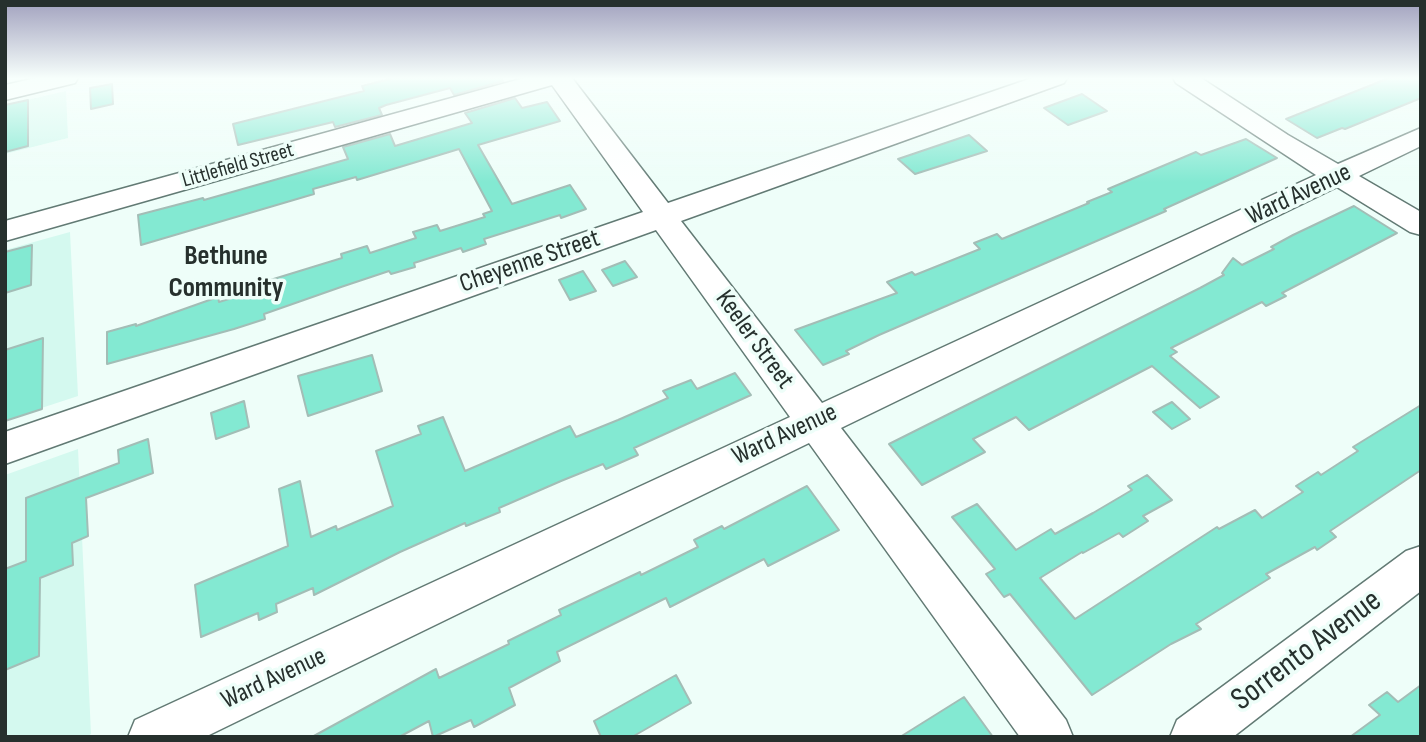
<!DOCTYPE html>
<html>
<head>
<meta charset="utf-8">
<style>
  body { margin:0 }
  #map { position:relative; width:1426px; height:742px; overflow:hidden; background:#eefef9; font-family:"Sofia Sans Condensed",sans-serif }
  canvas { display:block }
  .frame { position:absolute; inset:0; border:7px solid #26302d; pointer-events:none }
</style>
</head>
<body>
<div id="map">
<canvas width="1426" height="742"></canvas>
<div class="frame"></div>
</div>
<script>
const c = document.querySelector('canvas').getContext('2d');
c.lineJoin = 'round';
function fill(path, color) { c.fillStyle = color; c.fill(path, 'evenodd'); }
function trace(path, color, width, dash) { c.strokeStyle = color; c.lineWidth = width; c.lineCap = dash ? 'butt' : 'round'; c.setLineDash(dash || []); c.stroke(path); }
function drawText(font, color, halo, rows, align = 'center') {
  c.font = font + ' "Sofia Sans Condensed",sans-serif'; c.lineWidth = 7; c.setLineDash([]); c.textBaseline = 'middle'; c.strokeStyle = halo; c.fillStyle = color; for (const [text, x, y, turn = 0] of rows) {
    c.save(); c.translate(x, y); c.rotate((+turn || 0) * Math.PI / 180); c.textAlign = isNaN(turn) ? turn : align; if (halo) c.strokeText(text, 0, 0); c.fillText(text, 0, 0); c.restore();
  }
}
fill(new Path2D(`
  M66 91 68 138 5 154V105Z
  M70 232 78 396 5 420V250Z
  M78 449 91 734 86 737H5V475Z`), '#d4f9ef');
const building = new Path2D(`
  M394 78H501L503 81 454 95 450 88 386 105 379 108 382 115 335 127 333 122 238 145 233 124 364 91 362 86Z
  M1389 78H1421V98L1345 129 1342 128 1317 138 1286 119Z
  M112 84 113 104 91 109 90 88Z
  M1082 94 1107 111 1068 125 1044 108Z
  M515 98 522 108 547 102 560 121 478 145 512 204 570 185 586 209 561 218 560 215 484 239 486 244 463 252 461 248 414 263 415 267 391 274 389 271 341 287 264 314 265 319 234 329 107 364V332L136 324V326L218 297 219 302 268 287 267 281 342 258 341 254 367 246 370 253 416 238 413 232 437 225 440 231 485 217 483 214 492 211 459 149 357 180 356 177 313 189 314 194 141 245 138 215 203 198 204 200 348 159 343 147 390 134 395 146 472 123 465 113Z
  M28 100V146L5 152V105Z
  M969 135 987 151 915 174 898 159Z
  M1246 139 1277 158 1164 209 1166 211 879 335 846 351 849 354 823 365 795 330 897 293 887 282 912 272 915 275 980 249 974 243 997 234 1002 239 1089 203 1087 202 1112 192 1108 189 1196 152 1201 155Z
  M1354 206 1397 233 1282 293 1286 296 1266 306 1262 302 1171 348 1177 352 1170 356 1219 397 1200 408 1152 366 1029 430 1016 417 973 439 985 452 922 485 889 444 1200 288 1224 275 1222 273 1233 258 1242 265 1274 249 1271 247 1293 235Z
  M32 245 31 285 5 293V252Z
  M625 261 637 277 613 286 602 270Z
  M583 271 596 291 570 300 559 280Z
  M43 338 42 409 5 421V350Z
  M372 355 382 391 308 416 298 376Z
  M735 373 751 395 634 448 638 455 606 469 603 464 561 481 499 508 500 512 466 526 465 523 400 552 314 595 313 588 276 604 277 612 259 620 258 613 201 637 195 585 288 546 279 489 300 481 311 537 336 526 337 530 393 506 376 451 421 434 418 426 443 417 465 471 570 426 576 437 618 420 668 398 663 391 691 380 697 389Z
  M244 401 249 427 216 439 211 413Z
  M1172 402 1190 419 1172 429 1153 412Z
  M1421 405V470L1330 531 1336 537 1317 550 1315 547 1266 574 1270 578 1196 624 1201 629 1171 644 1092 695 1010 594 1004 597 986 574 995 569 952 517 977 504 1016 550 1051 529 1055 534 1093 513 1132 490 1128 486 1147 475 1172 500 1143 516 1148 521 1123 537 1119 533 1083 553 1082 552 1040 578 1075 619 1217 527 1219 529 1255 510 1262 518 1303 492 1296 486 1318 472 1321 475 1358 451 1353 447Z
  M148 439 153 473 86 498 88 536 72 543 73 565 40 578 39 656 5 670V569L26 561V498L119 463 118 450Z
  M807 486 839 530 768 566 764 559 670 607 666 598 557 652 560 661 509 688 515 705 474 727 471 720 433 737 429 721 399 737H312L436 669 439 678 509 644 508 641 561 615 559 610 640 572 641 575 698 547 694 540 722 526 724 529Z
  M676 675 691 703 632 737H601L594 721Z
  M1421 685V737H1350L1380 715 1369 705 1387 692 1398 702Z
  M964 697 993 737H900Z`);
fill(building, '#83e9d2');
trace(building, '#a3bdb6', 2);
const minor = new Path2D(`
  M36 78H78L75 83 5 100V85Z
  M524 78H572L668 203 1032 78H1067L1064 83 681 221 822 403 1316 175 1176 83 1173 78H1201L1288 135 1338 164 1421 128V146L1359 176 1421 212V235L1410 232 1337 187 841 428 1066 720 1073 737H1020L809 443 205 737H128L135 720 790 417 656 230 5 464V432L643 212 552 85 5 241V221Z
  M1421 546V591L1233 737H1170L1177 720 1406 551Z`);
trace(minor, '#627a74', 3);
fill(minor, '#fff');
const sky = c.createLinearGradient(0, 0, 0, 182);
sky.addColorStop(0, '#a1a1be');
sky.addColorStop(0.43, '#f7fffc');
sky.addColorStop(1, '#f7fffc00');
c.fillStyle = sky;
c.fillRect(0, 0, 1426, 182);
drawText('21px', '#26302d', '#eefef9', [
  ["Littlefield Street",238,166,-16]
]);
drawText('26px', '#26302d', '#eefef9', [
  ["Ward Avenue",1299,195,-25],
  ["Cheyenne Street",530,262,-19],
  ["Keeler Street",754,340,54],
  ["Ward Avenue",785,435,-25],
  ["Ward Avenue",274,679,-25]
]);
drawText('bold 28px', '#26302d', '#eefef9', [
  ["Bethune",226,257],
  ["Community",226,289]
]);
drawText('32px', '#26302d', '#eefef9', [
  ["Sorrento Avenue",1307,651,-37]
]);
</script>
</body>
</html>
